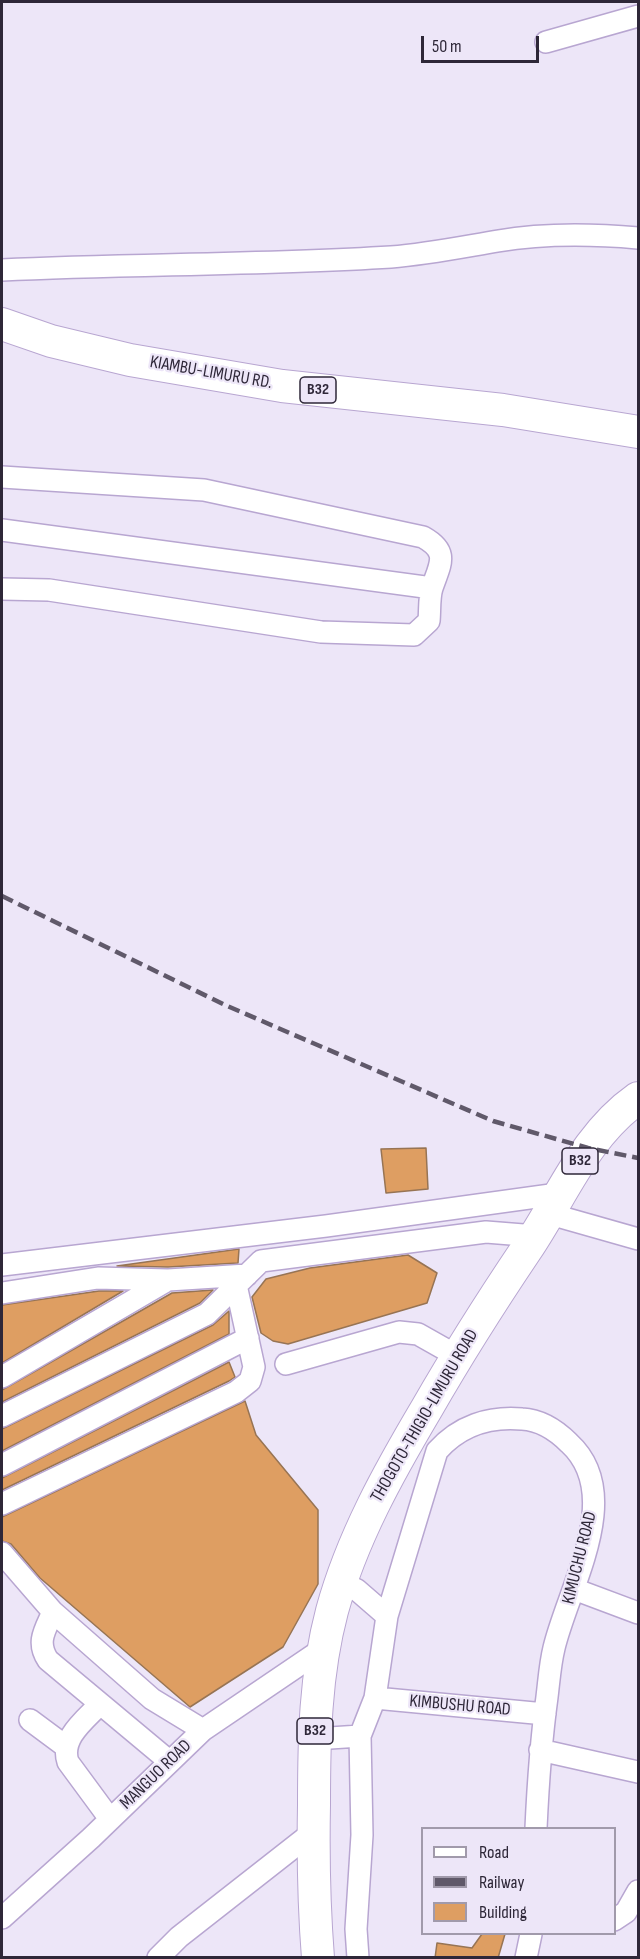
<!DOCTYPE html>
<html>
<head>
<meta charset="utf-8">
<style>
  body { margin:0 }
  #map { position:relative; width:640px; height:1959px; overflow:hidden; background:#ede6f8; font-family:"Sofia Sans Condensed",sans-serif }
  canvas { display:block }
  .frame { position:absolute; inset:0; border:3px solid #2e2738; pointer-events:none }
  .legend { position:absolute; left:421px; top:1827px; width:195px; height:108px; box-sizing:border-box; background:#ede6f8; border:2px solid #a19aab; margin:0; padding:8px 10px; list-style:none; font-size:18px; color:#2e2738 }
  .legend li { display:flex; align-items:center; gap:12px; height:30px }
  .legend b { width:30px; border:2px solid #a19aab }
  .scale { position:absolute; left:421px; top:36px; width:118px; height:27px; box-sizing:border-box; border:3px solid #2e2738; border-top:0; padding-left:8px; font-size:18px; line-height:21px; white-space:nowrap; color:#2e2738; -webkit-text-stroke:4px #ede6f8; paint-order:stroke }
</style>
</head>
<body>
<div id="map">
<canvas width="640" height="1959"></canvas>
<div class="frame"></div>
<ul class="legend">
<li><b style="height:8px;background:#fff"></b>Road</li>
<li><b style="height:8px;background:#60596a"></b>Railway</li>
<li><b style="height:16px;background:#de9e62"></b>Building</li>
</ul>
<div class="scale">50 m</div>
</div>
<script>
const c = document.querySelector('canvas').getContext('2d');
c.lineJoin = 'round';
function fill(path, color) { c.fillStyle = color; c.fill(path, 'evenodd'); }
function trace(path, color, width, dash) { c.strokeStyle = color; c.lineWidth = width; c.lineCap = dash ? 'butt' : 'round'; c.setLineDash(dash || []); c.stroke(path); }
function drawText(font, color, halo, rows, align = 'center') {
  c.font = font + ' "Sofia Sans Condensed",sans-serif'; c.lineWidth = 4.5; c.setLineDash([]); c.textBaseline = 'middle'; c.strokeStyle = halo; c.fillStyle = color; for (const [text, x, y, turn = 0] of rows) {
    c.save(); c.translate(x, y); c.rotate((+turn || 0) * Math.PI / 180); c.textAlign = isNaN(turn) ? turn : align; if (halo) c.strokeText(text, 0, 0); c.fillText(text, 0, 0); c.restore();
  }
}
const building = new Path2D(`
  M426 1148 428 1189 386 1193 381 1149Z
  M239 1249 238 1263 168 1267 117 1266Z
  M408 1255 437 1273 427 1303 288 1344 273 1341 261 1333 252 1297 266 1279 310 1268Z
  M213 1290 200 1303 2 1402V1390L172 1293Z
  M99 1291H123L2 1363V1305Z
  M229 1311V1334L2 1451V1429L213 1325Z
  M229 1362 235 1377 229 1381 2 1490V1478Z
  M245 1401 256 1435 318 1510V1584L283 1647 190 1707 40 1578 11 1544 2 1541V1517Z
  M482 1934H505L498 1958H435L437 1943 472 1948Z`);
fill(building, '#de9e62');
trace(building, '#977454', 1.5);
const minor = new Path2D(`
  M546 42 638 16
  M2 270C131 264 261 265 391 257 428 254 462 247 498 241 545 233 592 234 638 238
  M2 477 204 490 423 537C450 552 440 564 432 588 429 597 430 611 429 621L414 635 321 632 49 590 2 589
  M2 530 432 588
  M550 1214 638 1239
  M2 1265 326 1226 558 1194
  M2 1293 98 1278 168 1280 247 1275
  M286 1364 399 1332 418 1334 457 1356
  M2 1377 168 1280
  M2 1416 207 1314 261 1261 486 1232 536 1236
  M2 1465 248 1338
  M2 1504 236 1392 250 1381 254 1367 236 1285
  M2 1553 53 1612 152 1699 203 1730
  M341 1582 357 1590 387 1616
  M574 1589 638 1613
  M53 1612C45 1630 36 1642 48 1660L169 1761
  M375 1698 545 1714
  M100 1704C85 1720 60 1738 68 1762L110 1819
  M30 1720 65 1746
  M315 1739 360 1736
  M540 1750 638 1772
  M2 1918 91 1838 203 1730 324 1648
  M614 1920 626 1912 638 1891
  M158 1958 179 1937 313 1832
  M358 1958 356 1929 362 1835 360 1736 375 1698 387 1616 437 1451C459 1426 489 1416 522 1419 541 1420 556 1430 569 1443 626 1495 568 1588 554 1648 550 1664 549 1681 547 1697 541 1741 538 1784 536 1828
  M526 1958 531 1934`);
const highway = new Path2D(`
  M2 324 51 341 130 360 282 386 503 410 638 432
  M318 1958C314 1907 313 1856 314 1805 314 1739 315 1675 332 1611 352 1538 389 1472 427 1408 458 1354 491 1302 526 1250 562 1197 584 1136 638 1098`);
trace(minor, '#b8a6d1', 24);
trace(highway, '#b8a6d1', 34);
trace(minor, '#fff', 21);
trace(highway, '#fff', 32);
trace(new Path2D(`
  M2 896 225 1005 493 1121 588 1148 638 1158`), '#60596a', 4.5, [12, 6]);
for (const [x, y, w] of [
  [318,390,36],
  [580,1161,36],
  [315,1731,36]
]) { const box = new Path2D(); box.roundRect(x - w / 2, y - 13, w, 26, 4.5); c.fillStyle = '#ede6f8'; c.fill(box); trace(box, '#2e2738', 1.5); }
drawText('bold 16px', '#2e2738', null, [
  ["B32",318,390],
  ["B32",580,1161],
  ["B32",315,1731]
]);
drawText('18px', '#2e2738', '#ede6f8', [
  ["KIAMBU-LIMURU RD.",211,373,10],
  ["THOGOTO-THIGIO-LIMURU ROAD",425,1416,-60],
  ["KIMUCHU ROAD",580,1558,-76],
  ["KIMBUSHU ROAD",460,1706,5],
  ["MANGUO ROAD",156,1775,-44]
]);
</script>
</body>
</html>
